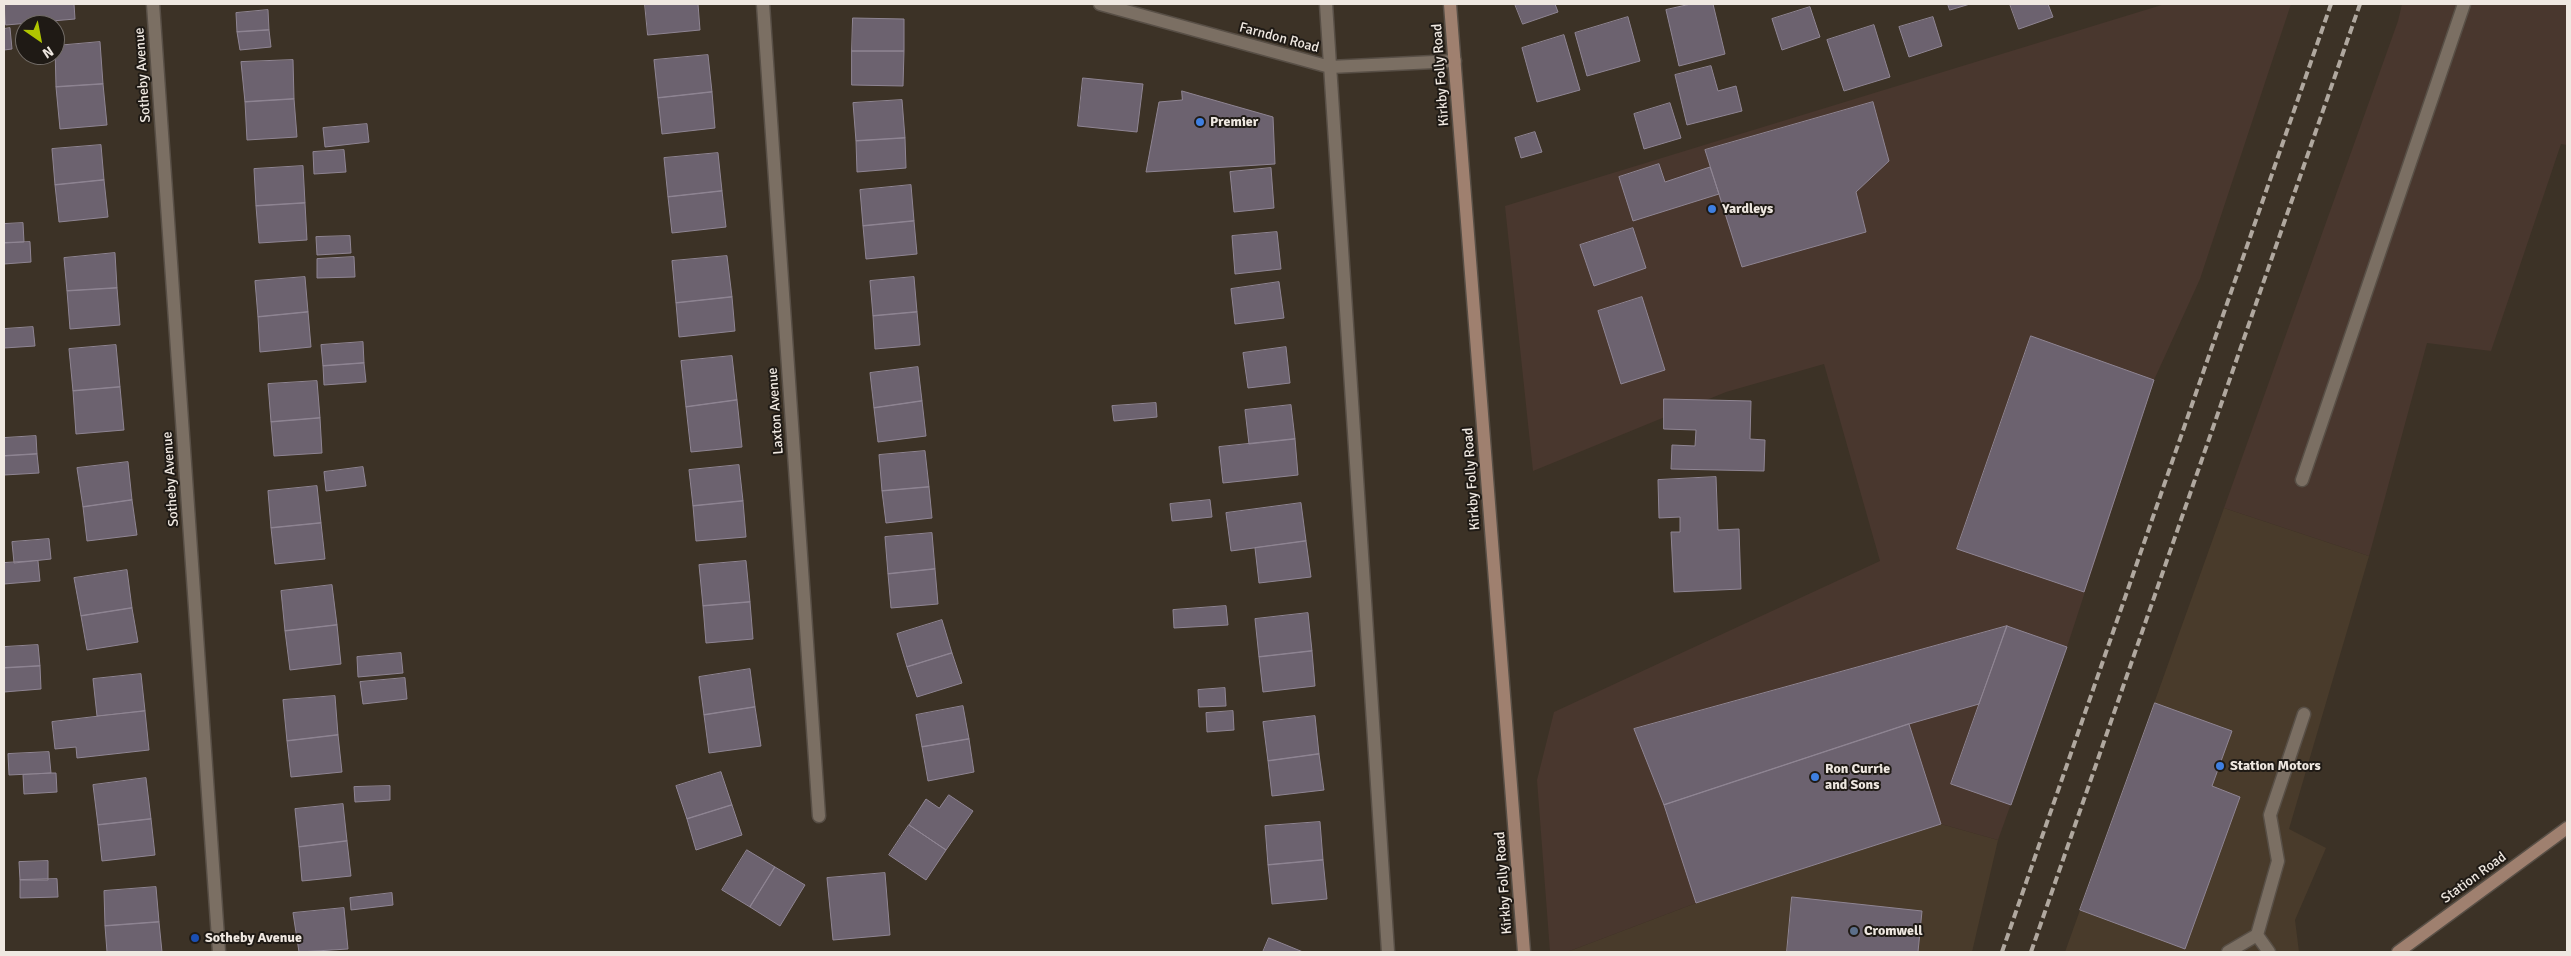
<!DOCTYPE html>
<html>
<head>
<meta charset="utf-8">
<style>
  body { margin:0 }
  #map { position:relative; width:2571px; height:956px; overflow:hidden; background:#3c3226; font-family:Signika,sans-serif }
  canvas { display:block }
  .frame { position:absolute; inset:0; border:5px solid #efe8e1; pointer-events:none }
  .north { position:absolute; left:15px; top:15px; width:50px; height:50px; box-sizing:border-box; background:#1f1a15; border:1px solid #726c67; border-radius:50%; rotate:147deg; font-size:14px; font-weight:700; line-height:20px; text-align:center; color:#efe8e1 }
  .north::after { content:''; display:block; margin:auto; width:18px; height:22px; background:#b0c500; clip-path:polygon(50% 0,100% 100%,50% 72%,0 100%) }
</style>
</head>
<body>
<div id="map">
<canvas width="2571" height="956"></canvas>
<div class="frame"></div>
<div class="north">N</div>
</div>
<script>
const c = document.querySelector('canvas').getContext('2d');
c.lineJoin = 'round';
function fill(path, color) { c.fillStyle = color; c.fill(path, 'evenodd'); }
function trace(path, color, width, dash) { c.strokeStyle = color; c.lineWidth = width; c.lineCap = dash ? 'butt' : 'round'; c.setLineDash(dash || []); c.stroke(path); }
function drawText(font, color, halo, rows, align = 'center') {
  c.font = font + ' Signika,sans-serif'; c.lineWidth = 4; c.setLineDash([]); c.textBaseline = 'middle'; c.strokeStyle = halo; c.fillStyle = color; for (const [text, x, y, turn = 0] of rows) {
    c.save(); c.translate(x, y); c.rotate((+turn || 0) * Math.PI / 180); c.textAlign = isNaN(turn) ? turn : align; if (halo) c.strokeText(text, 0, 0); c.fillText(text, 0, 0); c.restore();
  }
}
fill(new Path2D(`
  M2224 508 2369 556 2289 829 2326 848 2295 920 2299 952H2065Z
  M1941 824 1998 840 1972 952H1567L1696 903Z`), '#493b2b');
fill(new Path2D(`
  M2165 4H2291L2200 279 2154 380 2067 647 1998 840 1941 824 1696 903 1567 952H1550L1537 780 1554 712 1880 561 1824 364 1726 392 1533 471 1505 206Z
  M2402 4H2567V145L2561 144 2491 351 2427 343 2369 556 2224 508 2398 21Z`), '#49372e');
const building = new Path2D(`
  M5 4H74L75 19 6 25Z
  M645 4H698L700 30 648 35Z
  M1515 4H1555L1558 12 1523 24Z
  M1691 4H1713L1725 54 1679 66 1666 10Z
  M1948 4H1970L1950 10Z
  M2010 4H2048L2053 17 2019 29Z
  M1810 7 1820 37 1782 50 1772 19Z
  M268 10 269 30 237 32 236 13Z
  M1628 17 1640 61 1587 76 1575 33Z
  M1933 17 1942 46 1909 57 1899 27Z
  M853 18 904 19V51H852Z
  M1874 25 1890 77 1844 91 1827 40Z
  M10 28 12 49 4 50V29Z
  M269 30 271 47 240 50 237 32Z
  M1564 35 1580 90 1537 102 1522 48Z
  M100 42 103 84 56 87 55 46Z
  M852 51H904L903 86 852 85Z
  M708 55 712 92 658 98 654 60Z
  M293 60 294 99 245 102 241 62Z
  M1711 66 1718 91 1736 86 1742 111 1687 125 1675 75Z
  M1083 78 1143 84 1137 132 1078 126Z
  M103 84 107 125 60 129 56 87Z
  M1182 91 1273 117 1275 164 1146 172 1159 102 1182 100Z
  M712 92 715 128 662 134 658 98Z
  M294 99 297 137 247 140 245 102Z
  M902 100 905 138 856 141 853 103Z
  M1873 102 1889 161 1856 192 1866 232 1742 267 1705 150Z
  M1670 103 1681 138 1644 149 1634 114Z
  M367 124 369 142 325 147 323 128Z
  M1535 132 1542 152 1521 158 1515 138Z
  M905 138 906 168 857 172 856 141Z
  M101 145 104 180 55 185 52 149Z
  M344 150 346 172 314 174 313 152Z
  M718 153 722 191 668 197 664 158Z
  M1659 164 1665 182 1710 167 1719 194 1633 221 1619 177Z
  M303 166 305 203 256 206 254 169Z
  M1271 168 1274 208 1234 212 1230 172Z
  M104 180 108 217 59 222 55 185Z
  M911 185 914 221 863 226 860 190Z
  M722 191 726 227 672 233 668 197Z
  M305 203 307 240 259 243 256 206Z
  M914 221 917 254 866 259 863 226Z
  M23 223 24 242 4 243V224Z
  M1633 228 1646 268 1594 286 1580 245Z
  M1277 232 1281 269 1235 274 1232 236Z
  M350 236 351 253 317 255 316 237Z
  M30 242 31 262 4 264V243Z
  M115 253 117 288 67 291 64 258Z
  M727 256 732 297 676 303 672 261Z
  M354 257 355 277 317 278V259Z
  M305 277 308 312 258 317 255 281Z
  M914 277 917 312 873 316 870 281Z
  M1279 282 1284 318 1235 324 1231 289Z
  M117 288 120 325 70 329 67 291Z
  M732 297 735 331 679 337 676 303Z
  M1642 297 1665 370 1621 384 1598 311Z
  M308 312 311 347 260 352 258 317Z
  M917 312 920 345 875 349 873 316Z
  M33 327 35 346 4 348V329Z
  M2031 336 2154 380 2084 592 1957 549Z
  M363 342 364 363 323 366 321 345Z
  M116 345 120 387 73 391 69 349Z
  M1286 347 1290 383 1248 388 1243 353Z
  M732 356 737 400 686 407 681 361Z
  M364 363 366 382 324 385 323 366Z
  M918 367 922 401 874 408 870 373Z
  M317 381 320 418 271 422 268 384Z
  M120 387 124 430 76 434 73 391Z
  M1664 399 1751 401 1750 439 1765 440 1764 471 1671 469 1672 445 1695 446 1696 430 1664 429Z
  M737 400 742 447 691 452 686 407Z
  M922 401 926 436 878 442 874 408Z
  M1156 403 1157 417 1114 421 1112 406Z
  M1291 405 1295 439 1249 444 1245 410Z
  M320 418 322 453 274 456 271 422Z
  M36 436 37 454 4 456V438Z
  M1295 439 1298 475 1223 483 1219 447Z
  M925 451 929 487 882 491 879 455Z
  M37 454 39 473 4 475V456Z
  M128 462 132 500 83 507 77 468Z
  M739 465 743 501 693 506 689 470Z
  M363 467 366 486 326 491 324 472Z
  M1716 477 1718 530 1739 529 1741 589 1674 592 1671 532H1680V517L1659 518 1658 480Z
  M317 486 321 523 271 528 268 491Z
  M929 487 932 518 886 523 882 491Z
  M132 500 137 535 87 541 83 507Z
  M1210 500 1212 517 1172 521 1170 504Z
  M743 501 746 537 696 541 693 506Z
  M1301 503 1306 541 1231 551 1226 513Z
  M321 523 325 559 275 564 271 528Z
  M932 533 935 569 888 574 885 537Z
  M49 539 51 559 14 563 12 542Z
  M1306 541 1311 577 1259 583 1255 548Z
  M38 561 40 581 4 584V563Z
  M746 561 750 602 703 606 699 565Z
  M935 569 938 604 891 608 888 574Z
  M127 570 132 608 81 616 74 578Z
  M332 585 337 625 285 631 281 591Z
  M750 602 753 639 706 643 703 606Z
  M1226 606 1228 625 1174 628 1173 610Z
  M132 608 138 642 87 650 81 616Z
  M1308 613 1312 651 1259 657 1255 619Z
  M942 620 952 653 907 667 897 634Z
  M337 625 341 664 290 670 285 631Z
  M2007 626 2067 647 2011 805 1951 784Z
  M2007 626 1979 704 1909 724 1664 805 1634 729Z
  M38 645 40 666 4 668V647Z
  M1312 651 1315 686 1263 692 1259 657Z
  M401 653 403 673 358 677 357 657Z
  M952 653 962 683 917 697 907 667Z
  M40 666 41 689 4 692V668Z
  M750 669 755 707 704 715 699 677Z
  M141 674 145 711 97 716 93 679Z
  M405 678 407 699 363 704 360 682Z
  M1225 688 1226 706 1199 707 1198 690Z
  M335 696 338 735 287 741 283 700Z
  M2155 703 2232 731 2212 786 2240 797 2185 949 2080 910Z
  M963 706 969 739 922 747 916 715Z
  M755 707 761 746 709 753 704 715Z
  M145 711 149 750 77 758 76 747 55 749 52 722Z
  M1233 711 1234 730 1207 732 1206 713Z
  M1315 716 1319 754 1268 761 1263 722Z
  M1909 724 1941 824 1696 903 1664 805Z
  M338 735 342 772 291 777 287 741Z
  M969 739 974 772 928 781 922 747Z
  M49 752 51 773 9 775 8 754Z
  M1319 754 1324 790 1272 796 1268 761Z
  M721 772 732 805 687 819 676 786Z
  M51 773H56L57 792 24 794 23 775Z
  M146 778 151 819 98 825 93 785Z
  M390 786V800L355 802 354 787Z
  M949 795 973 811 946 850 909 825 926 799 939 808Z
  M343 804 347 841 299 847 295 809Z
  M732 805 742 835 696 850 687 819Z
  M151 819 155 855 102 861 98 825Z
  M1320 822 1323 860 1268 865 1265 826Z
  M909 825 946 850 926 880 889 855Z
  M347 841 351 876 302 881 299 847Z
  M747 850 775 867 750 907 722 890Z
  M1323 860 1327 899 1272 904 1268 865Z
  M48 861V880H20L19 862Z
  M775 867 805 885 780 926 750 907Z
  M885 873 890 935 833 940 827 878Z
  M57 879 58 897 20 898V880Z
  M156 887 159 922 105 926 104 891Z
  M392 893 393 905 351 910 350 898Z
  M1792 897 1922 911 1918 952H1787Z
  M344 908 348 949 299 952 293 913Z
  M159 922 162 952H107L105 926Z
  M1269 938 1303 952H1263Z`);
fill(building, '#6c626f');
trace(building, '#8f8593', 1);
const lane = new Path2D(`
  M2302 480 2464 4
  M2257 935 2269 952
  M2228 952 2257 935 2278 861 2270 815 2304 714`);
const street = new Path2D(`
  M153 4 219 952
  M763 4 819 816
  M1100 4 1330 67 1455 61
  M1326 4 1388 952`);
const secondary = new Path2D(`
  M1450 4 1524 952
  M2398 952 2567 828`);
trace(lane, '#584f46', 15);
trace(street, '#584f46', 15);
trace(secondary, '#584f46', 15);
trace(lane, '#7b6f63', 12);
trace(street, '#7b6f63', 12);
trace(secondary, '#9f806f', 12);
trace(new Path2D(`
  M2002 952 2331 4
  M2031 952 2360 4`), '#b0a89f', 4, [8, 4]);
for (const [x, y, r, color] of [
  [1200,122,5,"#3f7fe0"],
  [1712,209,5,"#3f7fe0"],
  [2220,766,5,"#3f7fe0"],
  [1815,777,5,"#3f7fe0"],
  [1854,931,5,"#5c6f8a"],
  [195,938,5,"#1a4fb4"]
]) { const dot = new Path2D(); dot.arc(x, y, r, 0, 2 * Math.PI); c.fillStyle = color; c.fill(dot); trace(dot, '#1f1a15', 2); }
drawText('14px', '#efe8e1', '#1f1a15', [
  ["Farndon Road",1279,38,15],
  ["Sotheby Avenue",143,75,-94],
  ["Kirkby Folly Road",1441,75,-94],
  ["Laxton Avenue",776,411,-94],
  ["Sotheby Avenue",171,479,-94],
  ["Kirkby Folly Road",1472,479,-94],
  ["Station Road",2474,878,-36],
  ["Kirkby Folly Road",1504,883,-94]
]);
drawText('bold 14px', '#efe8e1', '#1f1a15', [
  ["Premier",1210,122],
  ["Yardleys",1722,209],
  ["Station Motors",2230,766],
  ["Ron Currie",1825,769],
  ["and Sons",1825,785],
  ["Cromwell",1864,931],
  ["Sotheby Avenue",205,938]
], 'left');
</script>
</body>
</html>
